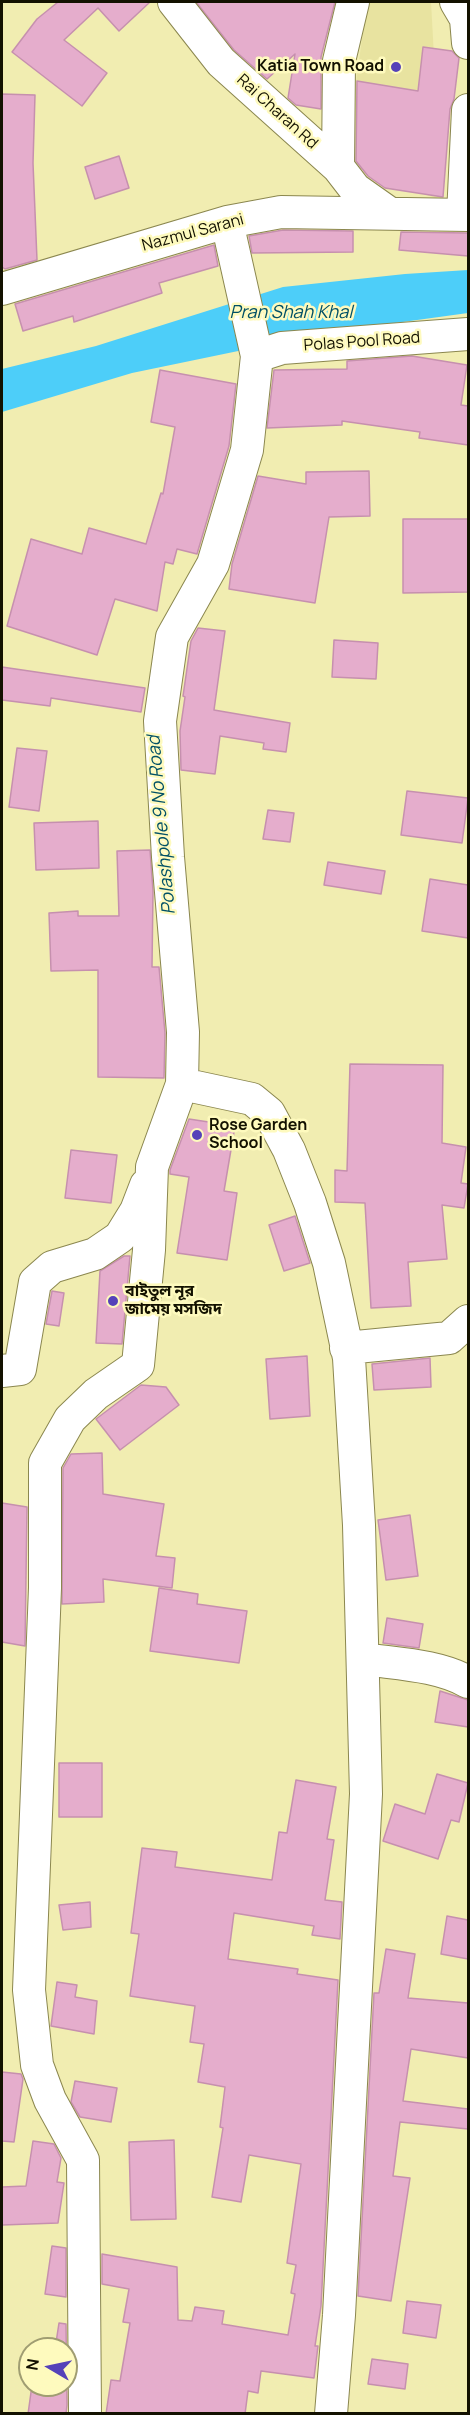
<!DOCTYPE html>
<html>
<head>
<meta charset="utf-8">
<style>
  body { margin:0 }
  #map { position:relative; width:470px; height:2415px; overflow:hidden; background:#f1edb1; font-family:Manrope,sans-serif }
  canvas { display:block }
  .frame { position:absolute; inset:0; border:3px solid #131100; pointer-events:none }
  .north { position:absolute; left:18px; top:2337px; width:60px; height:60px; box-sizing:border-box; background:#fefabe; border:2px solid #a09d72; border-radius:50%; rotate:279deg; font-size:16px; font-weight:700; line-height:24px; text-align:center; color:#131100 }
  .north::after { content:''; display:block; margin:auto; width:21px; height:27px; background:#5542b9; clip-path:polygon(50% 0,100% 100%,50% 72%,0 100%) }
</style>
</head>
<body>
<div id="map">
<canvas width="470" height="2415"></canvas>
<div class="frame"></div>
<div class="north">N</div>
</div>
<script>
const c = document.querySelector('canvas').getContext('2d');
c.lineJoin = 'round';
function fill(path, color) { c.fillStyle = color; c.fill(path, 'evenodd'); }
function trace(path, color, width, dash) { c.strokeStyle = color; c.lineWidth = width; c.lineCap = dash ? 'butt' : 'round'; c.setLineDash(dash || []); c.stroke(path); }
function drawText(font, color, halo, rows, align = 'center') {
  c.font = font + ' Manrope,"Noto Sans Bengali",sans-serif'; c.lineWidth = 5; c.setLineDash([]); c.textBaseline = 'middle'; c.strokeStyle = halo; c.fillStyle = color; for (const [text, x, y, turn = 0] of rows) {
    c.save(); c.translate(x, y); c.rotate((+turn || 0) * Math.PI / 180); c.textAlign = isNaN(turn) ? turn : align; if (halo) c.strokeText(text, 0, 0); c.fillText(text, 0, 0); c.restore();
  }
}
fill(new Path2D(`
  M367 2H431L442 201 345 163Z`), '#e8e3a0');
fill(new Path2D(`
  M468 270V313L330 332 132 373 2 412V369L96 346 283 287 405 274Z`), '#4dcef9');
const building = new Path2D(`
  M58 2H150L119 31 98 8 64 40 107 73 82 106 12 52 37 19Z
  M196 2H335L321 57V109L296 105 288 98 295 54 267 79 234 50Z
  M423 47 452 51 459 58 454 99 450 109 443 197 385 188 368 176 356 161 357 81 418 91Z
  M2 94 35 95 33 163 37 260 5 269 2 267Z
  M119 156 129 188 95 199 85 167Z
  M283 230 353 231V252L252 253 249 236Z
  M401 232 468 233V256L399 250Z
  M214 245 218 266 159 283 162 293 74 322 73 316 23 331 15 304Z
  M412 356 467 365 461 405 468 406V445L419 438 420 432 342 421V425L267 428 274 370 347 369V361Z
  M160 370 236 384 229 446 197 554 177 549 173 564 165 562 157 611 115 599 97 655 7 626 31 539 82 554 89 528 146 544 161 493 163 494 175 427 151 422Z
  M369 471 370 516 329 517 315 603 229 589 232 564 258 476 306 484V472Z
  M403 519H468V592L403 593Z
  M198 628 225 631 214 710 290 723 286 752 263 749 264 743 220 736 215 774 181 770 180 731 185 697 183 696 191 641Z
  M334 640 378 643 376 679 332 677Z
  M2 667 145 688 141 712 51 698 50 706 2 700Z
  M17 748 47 751 39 811 9 807Z
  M407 791 468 798 462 843 401 835Z
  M268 810 294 813 290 842 263 839Z
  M98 821 99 868 36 870 34 823Z
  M150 850 153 891 152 967H159L165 1033 164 1078 98 1077V970L51 971 49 913 78 911V916H119L117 851Z
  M328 862 385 871 381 894 324 885Z
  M430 879 468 885V938L422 931Z
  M350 1064 443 1065 442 1143 466 1147 461 1183 468 1184 464 1208 442 1205 447 1259 408 1262 411 1306 371 1308 365 1203 335 1202V1170L347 1171Z
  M189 1119 235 1126 224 1191 237 1193 227 1260 177 1253 189 1177 170 1174V1170Z
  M71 1150 117 1155 111 1203 65 1198Z
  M295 1216 310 1263 284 1271 269 1225Z
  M124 1256H130L122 1344 96 1343 100 1271Z
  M52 1291 64 1293 59 1326 46 1324Z
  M307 1356 310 1416 270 1419 266 1359Z
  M430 1358 431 1387 374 1390 372 1364Z
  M141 1385 166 1387 179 1405 120 1450 96 1419Z
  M102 1453 103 1494 164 1504 156 1556 175 1558 172 1588 103 1579 104 1602 62 1604 63 1468 71 1454Z
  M2 1503 27 1507 25 1646 2 1642Z
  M410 1515 418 1576 386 1580 378 1520Z
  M159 1588 198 1594 197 1604 247 1611 239 1663 150 1651Z
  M387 1618 423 1624 419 1648 383 1643Z
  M440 1691 468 1700V1727L435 1722Z
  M59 1763H102V1817H59Z
  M437 1774 468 1783 459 1822 451 1820 438 1859 383 1841 395 1804 425 1814Z
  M296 1780 336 1787 327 1839 334 1840 325 1900 342 1902 340 1939 312 1935 314 1926 234 1913 228 1959 298 1969 297 1974 338 1980 321 2306 315 2346H318L314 2378 261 2371 258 2393 248 2391 245 2414H106L111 2380 120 2381 130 2323 123 2322 129 2289 102 2284V2254L177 2267 178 2320 192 2321 195 2307 224 2311 222 2324 288 2335 295 2294 291 2293 296 2265 287 2263 301 2164 249 2155 241 2202 212 2197 223 2128 220 2127 225 2087 198 2082 204 2044 190 2042 195 2006 130 1996 139 1934 131 1933 142 1848 177 1852 175 1867 272 1880 279 1832 287 1833Z
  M90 1902 91 1927 63 1930 59 1905Z
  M447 1916 468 1920V1959L441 1954Z
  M386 1949 415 1954 408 1998 468 2003V2058L411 2049 403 2101 468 2109V2129L400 2122 393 2176 410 2178 391 2301 358 2296 374 1993H379Z
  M57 1982 77 1985 75 1997 97 2001 94 2034 51 2026Z
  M2 2072 21 2074 23 2079 14 2142 2 2141Z
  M75 2081 117 2088 111 2122 80 2117 71 2102Z
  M174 2140 176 2219 131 2220 129 2142Z
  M33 2141 54 2144 61 2158 57 2182 64 2183 58 2223 2 2225V2187L26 2186Z
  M52 2246 66 2248V2297L45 2294Z
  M407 2301 441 2305 436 2338 403 2333Z
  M59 2323 66 2324 67 2405 66 2414H28L32 2385H66V2349H55Z
  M372 2359 408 2364 405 2389 368 2384Z`);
fill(building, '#e5adcc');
trace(building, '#c690ae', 1.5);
const minor = new Path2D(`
  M174 2 221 62 338 167 355 189 389 213
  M456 2 466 19 468 43
  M338 167 339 61 353 2
  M463 215 468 110
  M2 289 227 222 281 212 468 215
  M257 356 282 348 468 334
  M182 1084 183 1032 168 857 160 721 172 637 213 564 247 450 257 356 227 222
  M346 1348 449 1338 468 1321
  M2 1371 20 1369 35 1282 52 1267 95 1254 120 1237 136 1211 146 1185
  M364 1659C398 1664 438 1665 468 1682
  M85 2414 83 2160 50 2100 37 2065 29 1990 45 1588V1463L70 1419 96 1394 138 1365 149 1250 152 1167 182 1084 252 1099 269 1113 289 1150 310 1203 329 1263 349 1358 359 1525 366 1794 339 2315 331 2414`);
trace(minor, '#8b874f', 34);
trace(minor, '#fff', 32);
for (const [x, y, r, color] of [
  [396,67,6,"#5542b9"],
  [197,1135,6,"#5542b9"],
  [113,1301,6,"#5542b9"]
]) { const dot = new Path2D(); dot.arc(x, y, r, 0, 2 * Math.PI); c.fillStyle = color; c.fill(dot); trace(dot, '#fefabe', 2); }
drawText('bold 16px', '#131100', '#fefabe', [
  ["Katia Town Road",384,67,"right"],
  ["Rose Garden",209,1126],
  ["School",209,1144],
  ["বাইতুল নূর",125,1292],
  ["জামেয় মসজিদ",125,1310]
], 'left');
drawText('16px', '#131100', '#fefabe', [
  ["Rai Charan Rd",277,112,42],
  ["Nazmul Sarani",193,233,-15],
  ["Polas Pool Road",362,342,-4]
]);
drawText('italic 18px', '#015066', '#fefabe', [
  ["Pran Shah Khal",291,313],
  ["Polashpole 9 No Road",162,825,-95]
]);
</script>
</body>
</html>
